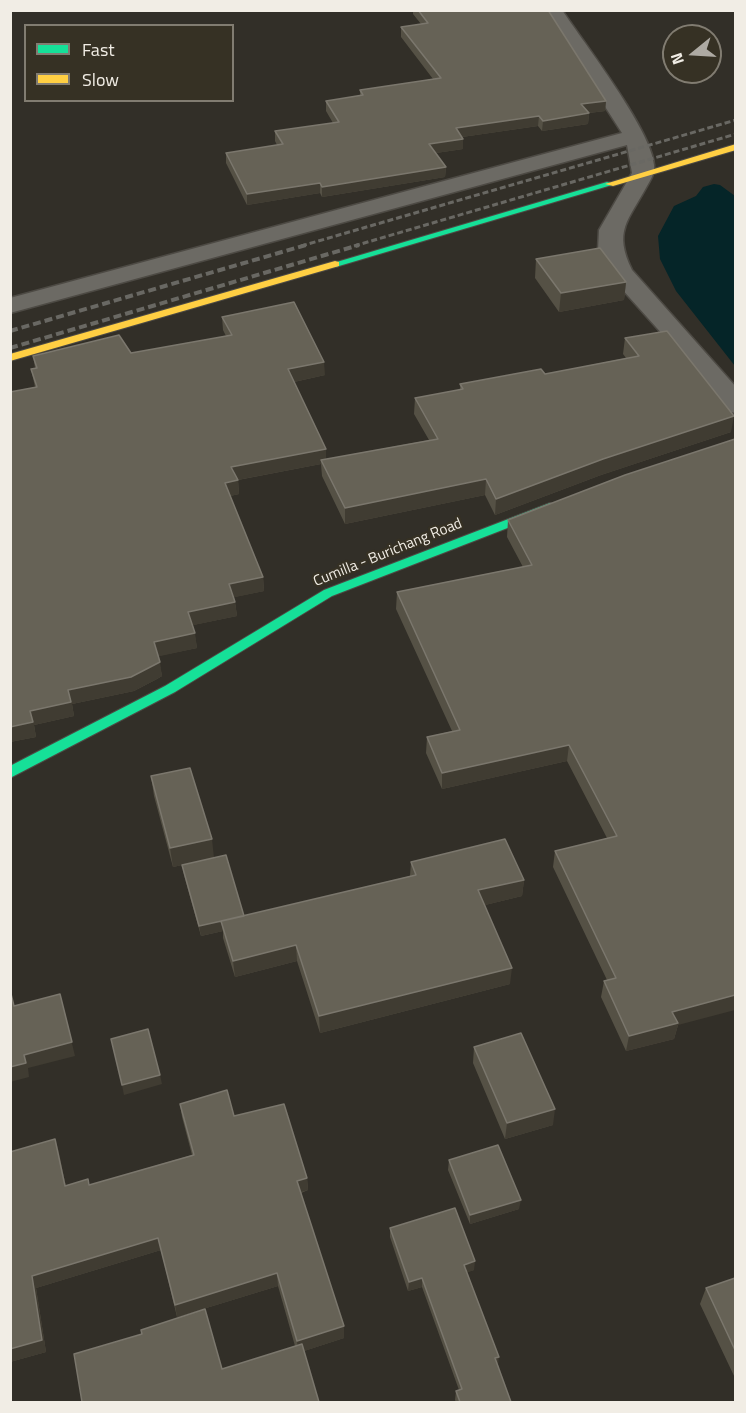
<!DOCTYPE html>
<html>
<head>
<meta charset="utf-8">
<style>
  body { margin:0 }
  #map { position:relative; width:746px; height:1413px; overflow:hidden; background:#322f28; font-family:"Titillium Web",sans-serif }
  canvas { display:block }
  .frame { position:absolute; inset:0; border:12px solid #f1ede5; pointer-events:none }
  .legend { position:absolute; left:24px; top:24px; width:210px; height:78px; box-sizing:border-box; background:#363124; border:2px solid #817c71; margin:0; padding:8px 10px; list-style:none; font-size:18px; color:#f1ede5 }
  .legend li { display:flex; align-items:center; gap:12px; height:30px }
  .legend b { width:30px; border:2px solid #817c71 }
  .north { position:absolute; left:662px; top:24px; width:60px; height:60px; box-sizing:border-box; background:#363124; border:2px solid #817c71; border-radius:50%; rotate:252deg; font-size:16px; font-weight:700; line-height:24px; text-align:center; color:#f1ede5 }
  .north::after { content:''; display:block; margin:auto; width:21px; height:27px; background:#aeaaa3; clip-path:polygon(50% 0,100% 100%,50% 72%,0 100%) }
</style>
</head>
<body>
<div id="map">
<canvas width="746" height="1413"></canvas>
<div class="frame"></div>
<ul class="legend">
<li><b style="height:8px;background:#16e098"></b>Fast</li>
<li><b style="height:8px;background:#ffcf43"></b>Slow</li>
</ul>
<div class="north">N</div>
</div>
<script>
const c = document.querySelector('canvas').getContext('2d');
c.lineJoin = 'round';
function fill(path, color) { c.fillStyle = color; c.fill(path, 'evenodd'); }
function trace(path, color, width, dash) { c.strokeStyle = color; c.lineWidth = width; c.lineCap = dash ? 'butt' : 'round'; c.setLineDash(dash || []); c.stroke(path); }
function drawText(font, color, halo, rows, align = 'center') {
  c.font = font + ' "Titillium Web",sans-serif'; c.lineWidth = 4.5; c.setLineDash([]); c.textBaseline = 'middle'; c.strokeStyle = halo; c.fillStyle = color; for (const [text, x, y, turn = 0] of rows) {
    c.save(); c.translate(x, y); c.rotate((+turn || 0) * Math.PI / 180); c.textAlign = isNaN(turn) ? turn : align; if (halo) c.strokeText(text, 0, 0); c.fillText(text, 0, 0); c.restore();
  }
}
fill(new Path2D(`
  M714 184 720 185 735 196V366L676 291 660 259 658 236 674 206 696 196 703 187Z`), '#052528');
const street = new Path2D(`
  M543 10H562C584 43 652 131 654 165 655 173 651 179 647 186 628 221 613 231 632 270L736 387V413L726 411 691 366 612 278 598 250 599 230 632 173 627 145 10 313V298L622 133Z`);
const fast = new Path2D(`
  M607 182 615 184 339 266 335 267 330 264Z
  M550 503 554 504 556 507 554 510 332 596 175 692 10 778V766L165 686 324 590Z`);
const slow = new Path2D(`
  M736 144V150L613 186 605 184Z
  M335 261 339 262V266L10 361V354Z`);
trace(street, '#4d4a44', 3);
trace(fast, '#4d4a44', 2);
trace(slow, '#4d4a44', 2);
fill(street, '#6c6a64');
fill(fast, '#16e098');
fill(slow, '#ffcf43');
trace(new Path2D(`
  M301 246 736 120
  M354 246 736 134`), '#696863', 3, [6, 3]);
trace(new Path2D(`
  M10 331 306 245
  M10 348 359 245`), '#696863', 4, [8, 4]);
fill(new Path2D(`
  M413 10H548L606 101 605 111 589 113 588 124 542 131 538 126 462 137 463 149 436 153 446 167 445 177 322 197 320 193 247 205 226 163V153L277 145 275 141V131L333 123 326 111V101L360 96V90L433 79 401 37V27L421 24 413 14Z
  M536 259 626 282 624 300 559 312 535 278Z
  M222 317 325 375 294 382 326 449V459L429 440 414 414 415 398 460 390V384L545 374 626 358 623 354 625 338 731 432 601 475 495 515 485 495 345 524 322 476 321 464 238 480 239 494 230 496 263 577 264 591 234 597 235 602 237 616 193 625 197 648 158 656 162 676 157 679 134 691 72 704 74 716 34 725 36 737 10 742V392L35 387 31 369 35 368 33 356 131 353 226 336 223 330Z
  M625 475 678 1025 674 1039 626 1051 601 997 604 981 607 980 553 867 555 851 607 838 567 761 442 789 426 753 427 737 452 731 396 609 397 592 523 567 507 537 508 520Z
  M151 776 214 857 244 916 410 876 411 862 524 880 522 896 485 905 510 984 320 1033 297 961 235 977 223 938V931L201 936 184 875 182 865 173 867 154 796Z
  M474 1047 553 1125 505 1139 473 1063Z
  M180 1104 234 1116 307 1178 308 1190 301 1193 344 1326V1338L304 1351 222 1369 295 1346 278 1286 177 1317 161 1250 36 1288 46 1352 10 1362 55 1139 66 1186 89 1185 192 1155 182 1117Z
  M449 1160 519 1209 470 1224 448 1170Z
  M390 1228 474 1270 467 1272 497 1366 511 1402H456L455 1400 456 1391 459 1390 422 1287 408 1291 390 1237Z
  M735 1278V1378L700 1304 706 1288Z`), '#555145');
fill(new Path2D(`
  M606 101 605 111 580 114 581 104Z
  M589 113 588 124 542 131 543 121Z
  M539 116 538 126 455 138 456 128Z
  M463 139V149L429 154V144Z
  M446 167 445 177 322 197V187Z
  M320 183V193L247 205V194Z
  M626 282 624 300 559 312 561 293Z
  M324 362 325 375 289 383 288 369Z
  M734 416 731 432 601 475 495 515 496 499 603 459Z
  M326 449V463L321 460V464L232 481 231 467Z
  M486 479 485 495 345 524V508Z
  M238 480 239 494 226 497 225 483Z
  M263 577 264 591 231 598 229 584Z
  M235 602 237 616 189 626 188 612Z
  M195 633 197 648 156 657 154 642Z
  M160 662 162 676 157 679 134 691 72 704 74 716 34 725 36 737 10 742V727L30 711 68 690Z
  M569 745 567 761 442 789V773Z
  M212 839 214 858 173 867 170 848Z
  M524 880 522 896 477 907 478 890Z
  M244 916 221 921 223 931 201 936 199 926Z
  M296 945 297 961 235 977 233 961Z
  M512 968 510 984 320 1033 319 1016Z
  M60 994 75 1056 28 1068 29 1077 10 1082V1067L24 1055Z
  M735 995V1010L678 1025 674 1039 626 1051 629 1036 672 1012Z
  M160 1075 162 1084 124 1095 122 1085Z
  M555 1109 553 1125 505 1139 507 1123Z
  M55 1139 59 1152 68 1198 65 1186Z
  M307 1178 308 1190 298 1193 297 1181Z
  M521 1200 519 1209 470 1224V1215Z
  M158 1238 161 1250 36 1288 46 1352 10 1362V1349L32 1276Z
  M475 1261 474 1270 463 1274 464 1265Z
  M277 1273 278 1286 177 1317 175 1305Z
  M422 1278V1287L408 1291 409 1282Z
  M344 1326V1338L298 1353 297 1341Z
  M499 1357 498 1365 495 1358Z`), '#403c32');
const building = new Path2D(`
  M418 10H548L606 101 581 104 589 113 543 121 539 116 456 128 463 139 429 144 446 167 322 187 320 183 247 194 226 153 283 144 275 131 339 122 326 101 363 95 360 90 441 78 401 27 428 23Z
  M600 248 626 282 561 293 536 259Z
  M294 302 324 362 288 369 326 449 231 467 238 480 225 483 263 577 229 584 235 602 188 612 195 633 154 642 160 662 131 677 68 690 71 702 30 711 33 722 10 727V392L37 387 31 369 37 368 33 356 119 335 131 353 232 335 222 317Z
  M667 331 734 416 603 459 496 499 486 479 345 508 321 460 438 439 415 398 463 389 460 384 541 369 545 374 639 356 625 338Z
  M735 439V995L672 1012 678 1023 629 1036 604 981 616 978 555 851 617 836 569 745 442 773 427 737 460 730 397 592 532 565 508 520 625 475Z
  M190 768 212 839 170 848 151 776Z
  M505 839 524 880 478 890 512 968 319 1016 296 945 233 961 221 921 416 875 411 862Z
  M226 855 244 916 199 926 182 865Z
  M10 990 14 1006 60 994 72 1042 24 1055 26 1063 10 1067Z
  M148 1029 160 1075 122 1085 111 1039Z
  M521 1033 555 1109 507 1123 474 1047Z
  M227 1090 234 1116 284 1104 307 1178 297 1181 344 1326 297 1341 277 1273 175 1305 158 1238 32 1276 42 1340 10 1349V1152L55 1139 65 1186 88 1179 89 1185 194 1155 180 1104Z
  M498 1145 521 1200 470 1215 449 1160Z
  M455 1208 475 1261 464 1265 499 1357 495 1358 511 1402H460L456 1391 462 1389 422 1278 409 1282 390 1228Z
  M735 1278V1350L706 1288Z
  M205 1309 222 1369 302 1344 319 1402H82L74 1354 142 1334 141 1330Z`);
fill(building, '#666256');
trace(building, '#7b776d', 1.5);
drawText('15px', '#f1ede5', '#363124', [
  ["Cumilla - Burichang Road",388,553,-22]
]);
</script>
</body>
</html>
